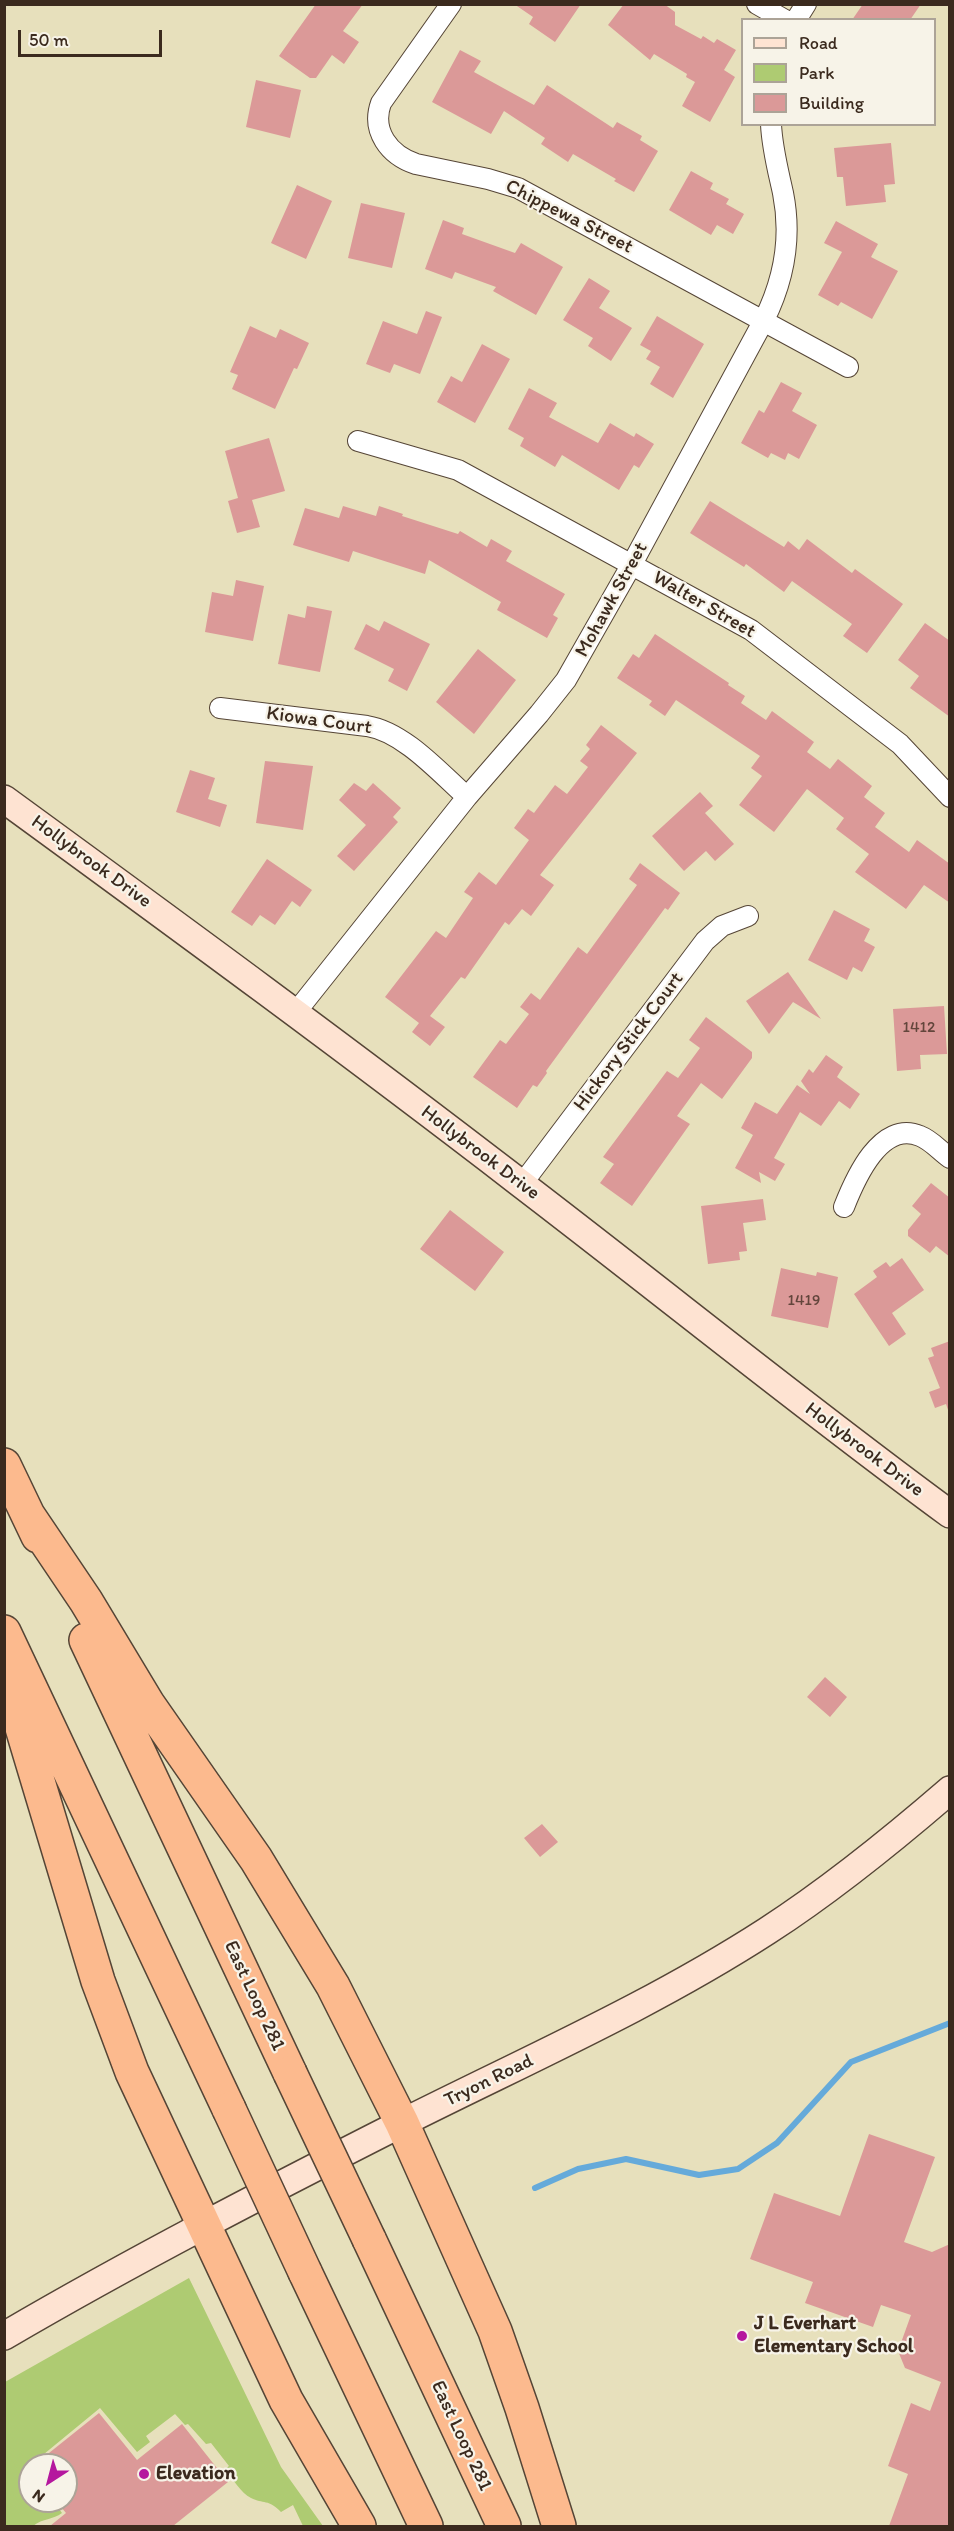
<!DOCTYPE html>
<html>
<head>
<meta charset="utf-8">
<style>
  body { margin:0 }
  #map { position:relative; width:954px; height:2531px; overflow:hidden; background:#e7e0bc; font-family:Itim,sans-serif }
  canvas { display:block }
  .frame { position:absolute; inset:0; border:6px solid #3b2a1e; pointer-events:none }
  .legend { position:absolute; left:741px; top:18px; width:195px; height:108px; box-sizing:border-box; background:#f7f3e8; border:2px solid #aca397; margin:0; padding:8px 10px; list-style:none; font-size:18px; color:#3b2a1e }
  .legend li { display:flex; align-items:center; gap:12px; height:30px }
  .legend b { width:30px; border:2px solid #aca397 }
  .north { position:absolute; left:18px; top:2453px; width:60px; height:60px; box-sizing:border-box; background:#f7f3e8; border:2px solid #aca397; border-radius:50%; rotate:216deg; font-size:16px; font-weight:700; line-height:24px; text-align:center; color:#3b2a1e }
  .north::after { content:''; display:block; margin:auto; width:21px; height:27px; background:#b5179e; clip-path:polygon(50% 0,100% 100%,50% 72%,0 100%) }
  .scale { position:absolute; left:18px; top:30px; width:144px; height:27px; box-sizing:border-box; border:3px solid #3b2a1e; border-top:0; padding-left:8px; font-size:18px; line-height:21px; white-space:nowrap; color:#3b2a1e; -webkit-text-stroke:4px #f7f3e8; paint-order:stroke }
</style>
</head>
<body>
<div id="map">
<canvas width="954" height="2531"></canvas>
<div class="frame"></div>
<ul class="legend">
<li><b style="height:8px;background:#fee3d2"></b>Road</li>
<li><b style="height:16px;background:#aecb72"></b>Park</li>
<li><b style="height:16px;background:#db9998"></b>Building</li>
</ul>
<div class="north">N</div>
<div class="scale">50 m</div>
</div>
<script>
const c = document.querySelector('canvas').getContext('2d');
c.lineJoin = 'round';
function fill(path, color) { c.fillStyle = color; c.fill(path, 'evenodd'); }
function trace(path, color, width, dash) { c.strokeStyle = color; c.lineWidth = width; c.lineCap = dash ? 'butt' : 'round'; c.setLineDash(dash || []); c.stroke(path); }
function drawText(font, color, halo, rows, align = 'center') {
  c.font = font + ' Itim,sans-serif'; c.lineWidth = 4.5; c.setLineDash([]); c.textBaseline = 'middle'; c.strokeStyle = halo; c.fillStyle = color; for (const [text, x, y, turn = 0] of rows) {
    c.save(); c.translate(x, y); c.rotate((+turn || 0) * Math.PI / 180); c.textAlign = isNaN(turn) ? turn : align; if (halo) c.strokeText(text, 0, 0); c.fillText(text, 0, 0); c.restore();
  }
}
fill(new Path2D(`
  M189 2278 281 2467 323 2526H303L293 2505 281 2512C269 2499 263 2504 251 2498 241 2493 232 2478 225 2469L229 2466 211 2443 206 2444 188 2424 185 2425 175 2414 146 2436 150 2442 137 2452 100 2408 27 2468 30 2472V2501H53L62 2513C53 2520 43 2518 33 2526H5V2382Z`), '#aecb72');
trace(new Path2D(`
  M535 2188 578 2169 626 2159 699 2175 738 2169 777 2143 851 2062 950 2023`), '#65aada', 6);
fill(new Path2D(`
  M316 4H363L343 31 359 42 344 64 332 55 316 78H310L279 56Z
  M514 4H581L555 42 529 24 533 17Z
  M624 4H664L675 12V25L701 39 703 36 714 43 717 39 736 50 724 70 735 77 710 122 682 106 695 82 686 77 687 74 654 54 650 60 608 25Z
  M863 4H921L910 20H852Z
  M460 50 481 61 474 72 534 105 547 85 613 128 617 122 642 136 640 140 658 151 634 192 614 181 616 179 573 154 568 162 541 144 545 138 504 111 491 134 432 102Z
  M256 80 301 90 290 138 246 127Z
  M891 143 895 184 884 185 886 202 846 206 843 177H837L834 148Z
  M691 171 713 183 710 189 729 199 726 204 744 214 733 234 717 225 711 235 669 210Z
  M297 185 332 201 306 259 271 243Z
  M361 203 405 213 392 268 348 258Z
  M443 220 464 228 462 234 515 253 521 243 563 267 536 315 493 291 496 287 455 272 452 279 425 269Z
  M836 221 878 244 871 257 898 271 872 319 841 302 838 306 818 295 842 252 824 243Z
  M589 278 610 291 599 308 632 328 611 361 588 346 593 338 563 320Z
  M426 311 442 317 420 374 394 364 390 373 366 364 383 321 417 334Z
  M657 316 704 344 673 398 650 384 660 367 646 359 651 351 640 345Z
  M250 326 276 338 280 329 309 343 297 369 294 368 275 409 232 389 238 375 230 372Z
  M482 344 510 359 475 423 437 402 451 376 462 382Z
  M781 382 802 393 792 411 817 425 799 459 788 453 785 460 771 453 768 458 741 443 759 410 764 413Z
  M529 388 557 403 549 417 598 443 610 423 634 437 636 433 654 444 639 468 634 465 619 490 562 455 555 467 520 446 524 438 508 429Z
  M269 438 285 491 252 500 260 527 237 533 228 501 238 498 225 451Z
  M710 501 784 547 788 541 799 550 807 539 852 573 855 569 903 604 867 653 843 636 852 624 792 581 784 592 746 564 744 567 690 533Z
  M343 506 376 516 379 506 403 514 402 516 458 534 460 531 487 547 491 539 512 551 506 561 565 594 553 615 558 618 547 638 497 610 501 602 429 560 425 574 353 551 349 562 293 545 305 508 339 518Z
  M236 580 264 586 253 641 205 632 212 592 233 596Z
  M307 606 332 611 320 672 278 664 288 614 305 618Z
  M384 621 430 644 407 691 388 681 394 669 354 649 366 624 379 631Z
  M925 623 950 641V717L910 688 919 676 898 660Z
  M655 634 729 683 728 685 745 696 741 703 766 720 772 711 814 742 807 752 830 769 838 759 872 786 864 797 885 813 875 827 909 852 917 840 950 864V903L924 885 906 909 855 872 869 854 836 829 844 818 807 789 774 832 739 805 762 776 751 768 760 756 676 700 665 716 649 705 652 701 617 678 633 654 639 658Z
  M478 649 516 680 474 734 436 702Z
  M601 725 637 753 540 875 554 885 531 916 522 909 509 925 505 922 465 979 461 977 430 1016 445 1027 430 1046 412 1032 419 1023 385 997 436 931 446 938 473 898 464 892 479 872 496 885 529 840 514 828 528 809 534 813 555 785 567 794 588 767 580 761 590 749 586 745Z
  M265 761 313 766 303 830 256 823Z
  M190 770 215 778 208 799 227 805 220 827 176 812Z
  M354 783 366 791 373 783 401 808 393 817 398 822 354 871 337 856 366 825 339 800Z
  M700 792 713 806 705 813 734 844 715 861 706 851 684 871 652 836Z
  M267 859 312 890 300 907 292 901 275 925 260 915 252 926 231 912Z
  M640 863 680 893 668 910 665 908 546 1071 547 1073 537 1087 533 1085 517 1108 473 1077 500 1040 506 1044 529 1014 520 1007 531 993 540 1000 578 947 587 954 637 885 629 879Z
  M834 910 870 929 864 941 875 947 862 972 853 967 847 980 808 960Z
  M788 972 821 1019 793 1002 769 1034 746 1001Z
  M944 1006 947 1054 920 1055 921 1069 897 1071 893 1009Z
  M706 1017 752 1052V1058L722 1099 701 1083 677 1116 690 1124 632 1206 600 1183 614 1164 603 1157 667 1071 678 1078 700 1048 689 1040Z
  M826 1055 843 1067 837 1077 860 1094 850 1109 839 1101 821 1126 800 1112 774 1158 785 1164 775 1181 759 1172 761 1183 735 1168 753 1135 741 1128 755 1102 777 1114 797 1085 810 1094 801 1081 809 1069 813 1073Z
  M931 1183 950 1198V1257L936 1246 930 1253 908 1236V1230L921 1214 912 1206Z
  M763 1199 766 1220 743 1223 747 1251 739 1252 740 1260 708 1264 701 1206Z
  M450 1210 504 1252 475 1291 420 1249Z
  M902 1258 924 1290 892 1313 906 1334 889 1346 854 1294 877 1277 873 1271 886 1262 890 1267Z
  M781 1268 816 1276 817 1272 838 1277 828 1328 771 1316Z
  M950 1341V1410H948L946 1404 935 1408 929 1392 940 1388 928 1358 934 1356 931 1348Z
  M825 1677 847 1697 830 1717 807 1697Z
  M542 1824 558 1842 540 1857 524 1838Z
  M869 2134 935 2157 904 2242 932 2252 950 2244V2526H889L908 2474 888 2466 911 2403 930 2411 941 2382 905 2368 898 2351 911 2315 881 2305 873 2327 805 2303 813 2282 750 2259 774 2193 840 2216Z
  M99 2413 137 2460 182 2424 228 2482 173 2526H50L66 2513 56 2501H66V2465H34Z`), '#db9998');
const street = new Path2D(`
  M451 4 381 103C371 131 389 155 416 164L488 179 518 188 848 367
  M757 4 785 20
  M796 20 806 4
  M358 441 458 470 751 630 900 744 950 797
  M220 708 367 726C404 732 439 772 467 797
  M296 1012 467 797 539 714 566 680 632 564 764 320C784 280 792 238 783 193 778 170 772 148 771 124
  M522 1184 705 941 722 926 748 916
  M844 1207C855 1179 881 1119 920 1136 931 1140 940 1151 950 1158`);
const secondary = new Path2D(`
  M4 799C178 926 350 1052 520 1183 664 1293 804 1407 950 1514
  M4 2336C134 2260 268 2191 402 2123 525 2061 651 2006 767 1931 832 1889 891 1841 950 1790`);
const highway = new Path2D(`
  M4 1465 38 1536
  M28 1515 86 1601 148 1704 256 1859 333 1986 402 2123 495 2331 522 2408 559 2526
  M4 1632 229 2109
  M86 1640 290 2073
  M4 1668 98 1981 132 2072 286 2400 359 2526
  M369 2239 504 2526
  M305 2272 426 2526`);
trace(street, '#554536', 22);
trace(secondary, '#554536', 30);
trace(highway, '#554536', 36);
trace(street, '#fff', 20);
trace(secondary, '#fee3d2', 27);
trace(highway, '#fcba8e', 33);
const highwayBridge = new Path2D(`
  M290 2073 369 2239
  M229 2109 305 2272`);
trace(highwayBridge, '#554536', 36, []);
trace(highwayBridge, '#fcba8e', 33);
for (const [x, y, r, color] of [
  [742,2336,6,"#b5179e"],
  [144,2474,6,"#b5179e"]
]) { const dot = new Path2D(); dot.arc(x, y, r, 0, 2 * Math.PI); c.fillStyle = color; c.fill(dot); trace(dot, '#f7f3e8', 2); }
drawText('16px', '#63463c', null, [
  ["1412",919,1028],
  ["1419",804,1301]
]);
drawText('20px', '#3b2a1e', '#f7f3e8', [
  ["Chippewa Street",569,217,27],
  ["Mohawk Street",612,600,-61],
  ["Walter Street",704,605,30],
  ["Kiowa Court",319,721,8],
  ["Hollybrook Drive",91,862,36],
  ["Hickory Stick Court",629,1042,-53],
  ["Hollybrook Drive",480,1153,37],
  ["Hollybrook Drive",864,1450,37],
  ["East Loop 281",254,1996,65],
  ["Tryon Road",489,2081,-26],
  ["East Loop 281",461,2436,65]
]);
drawText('bold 20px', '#3b2a1e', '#f7f3e8', [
  ["J L Everhart",754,2324],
  ["Elementary School",754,2347],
  ["Elevation",156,2474]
], 'left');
</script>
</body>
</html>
